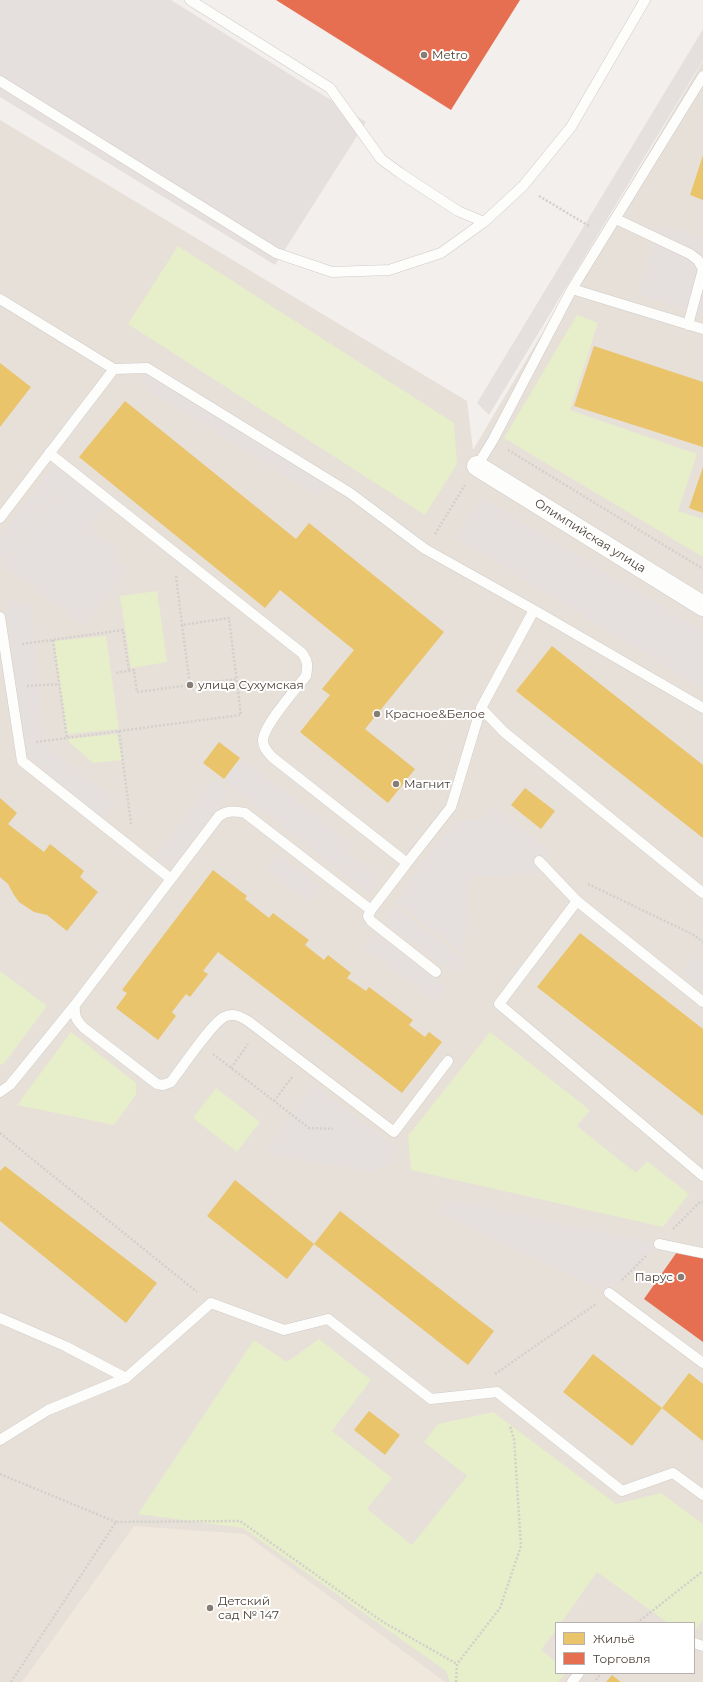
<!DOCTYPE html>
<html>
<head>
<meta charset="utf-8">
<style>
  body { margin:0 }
  #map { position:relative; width:703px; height:1682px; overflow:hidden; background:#f3efec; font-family:Montserrat,sans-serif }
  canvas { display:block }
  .legend { position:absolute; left:555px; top:1622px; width:140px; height:52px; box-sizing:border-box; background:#fff; border:1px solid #b7b2af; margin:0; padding:5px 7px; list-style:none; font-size:12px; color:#4a3f36 }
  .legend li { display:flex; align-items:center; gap:8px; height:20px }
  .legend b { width:20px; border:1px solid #b7b2af }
</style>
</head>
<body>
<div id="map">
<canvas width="703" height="1682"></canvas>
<ul class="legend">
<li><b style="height:11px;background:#e9c46a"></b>Жильё</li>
<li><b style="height:11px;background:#e76f51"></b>Торговля</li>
</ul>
</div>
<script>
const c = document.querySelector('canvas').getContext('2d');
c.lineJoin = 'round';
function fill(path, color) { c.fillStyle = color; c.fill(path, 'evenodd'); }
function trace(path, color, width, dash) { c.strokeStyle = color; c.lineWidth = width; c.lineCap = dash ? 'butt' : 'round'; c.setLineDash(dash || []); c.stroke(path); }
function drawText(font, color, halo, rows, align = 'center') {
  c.font = font + ' Montserrat,sans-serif'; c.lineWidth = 4; c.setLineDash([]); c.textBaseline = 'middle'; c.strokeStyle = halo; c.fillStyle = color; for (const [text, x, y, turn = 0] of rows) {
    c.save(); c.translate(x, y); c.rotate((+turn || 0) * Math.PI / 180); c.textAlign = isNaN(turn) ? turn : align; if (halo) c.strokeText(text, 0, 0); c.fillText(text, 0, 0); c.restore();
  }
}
fill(new Path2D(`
  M703 61V1682H0V120L467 401 473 450ZM556 1623H694V1673H556Z`), '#e7e0d9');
fill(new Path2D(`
  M134 1526 245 1534 445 1682H22Z`), '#f1e8dd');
fill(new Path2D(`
  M178 246 454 423 457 464 425 515 128 324Z
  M577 315 598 323 570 410 697 454 678 511 703 519V557L504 438Z
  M157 591 167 662 131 668 120 596Z
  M106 636 119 729 67 734 54 641Z
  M117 734 122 760 93 763 70 743 68 739Z
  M0 971 47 1006 3 1065 0 1064Z
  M71 1032 136 1083V1095L114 1125 17 1105Z
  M490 1032 590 1110 577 1126 636 1173 647 1161 689 1194 663 1227 411 1170 408 1136Z
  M216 1088 260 1122 237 1152 193 1118Z
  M319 1339 371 1380 332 1431 392 1478 367 1509 412 1545 467 1476 424 1442 438 1424 493 1412 616 1504 661 1493 703 1524V1620L694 1632V1623H668L597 1572 561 1623H556V1630L541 1650 556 1662V1673H566L558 1682H450L446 1671 243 1528 138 1514 254 1340 287 1362Z`), '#e7eeca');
fill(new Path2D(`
  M0 0H171L366 122 275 265 0 97Z
  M703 29V60L489 415 477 403Z
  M660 225 703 238V315L638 294Z
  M148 372 327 484 319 497 140 385Z
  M56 463 71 474 6 560 0 555V536Z
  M72 475 108 502 89 527 118 549 112 557 128 569 84 626 3 565Z
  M481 497 703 631V689L456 538Z
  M6 600 31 604 44 744 116 800 102 819 25 753Z
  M242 758 353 845 348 853 380 877 368 893 224 781Z
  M214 779 230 790 171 868 155 856Z
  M493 806 551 852 534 874 470 877 464 954 396 903 403 894 417 870 454 822 481 819Z
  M277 854 321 887 310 902 266 869Z
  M394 906 466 960 455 974 383 920Z
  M375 933 446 987 436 1002 364 948Z
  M694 956 703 963V990L681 972Z
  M314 1085 399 1150 388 1165 372 1172 264 1152Z
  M447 1199 659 1244 609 1293 439 1213Z`), '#e5e0dd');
fill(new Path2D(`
  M703 155V200L690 195Z
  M594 346 703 382V447L574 406Z
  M0 363 31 387 0 427Z
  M125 401 296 539 309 523 444 632 365 729 415 769 388 803 300 732 330 695 322 689 354 650 280 590 265 608 79 457Z
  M703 467V513L689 508Z
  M552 646 703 765V838L516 691Z
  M219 742 240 758 224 779 203 763Z
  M525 788 555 811 541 829 511 805Z
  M0 798 17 813 8 824 44 852 50 844 84 871 80 877 98 892 67 931 47 915 34 912 19 902 14 895 8 884 0 877Z
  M213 870 247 896 245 899 269 918 273 913 309 940 305 945 324 960 328 955 351 973 347 978 366 991 369 987 413 1020 409 1025 425 1037 429 1032 442 1042 402 1093 218 952 203 971 208 974 190 997 186 994 172 1012 176 1016 158 1040 116 1008 127 993 122 990Z
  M580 933 703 1029V1116L537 987Z
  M5 1166 157 1283 126 1323 0 1221V1171Z
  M235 1180 314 1244 287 1279 207 1216Z
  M340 1211 494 1331 468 1365 314 1244Z
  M593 1354 662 1408 632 1446 563 1392Z
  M689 1373 703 1384V1441L662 1408Z
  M369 1411 400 1435 385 1455 354 1430Z
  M612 1675 621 1682H606Z`), '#e9c46a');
fill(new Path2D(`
  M276 0H520L451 110Z
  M679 1249 703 1254V1342L644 1299Z`), '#e76f51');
const lane = new Path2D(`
  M190 0 330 88 381 159 400 173 458 211 484 222
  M0 81 276 253 332 272 389 270 441 253 484 222 523 186 571 127 645 0
  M616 219 690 254 698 260 703 269 688 325
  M572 289 703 329
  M0 299 114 369 147 368 350 493 425 549 534 610
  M49 453 302 653C308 661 308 666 306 676 296 689 262 727 263 741 263 748 268 752 272 757L407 863 451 807 481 708
  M477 466 493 440 572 289 703 76
  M0 518 114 369
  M0 617 22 761 171 879
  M703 708 534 610 481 708 504 732 703 893
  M539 861 577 901
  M407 863 371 910 245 813C235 811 228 810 219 816L75 1005C74 1016 76 1020 84 1028L157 1084 163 1085 171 1082C181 1069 212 1023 224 1017 233 1012 241 1017 248 1021L394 1132 448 1061
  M371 910 368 916 371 921 436 972
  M703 1002 577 901 499 1004 703 1176
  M0 1092 10 1085 75 1005
  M659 1244 703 1253
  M609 1293 703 1363
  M0 1318 65 1346 126 1378 211 1303 284 1330 328 1319 431 1399 497 1392 622 1491 673 1473 703 1495
  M0 1440 48 1410 126 1378
  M694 1643 703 1646
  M572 1682 579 1673`);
const street = new Path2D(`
  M477 466 703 606`);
trace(lane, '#cfcbc8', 11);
trace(street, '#cfcbc8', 21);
trace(new Path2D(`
  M539 196 589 226
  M508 450 703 569
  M435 534 465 485
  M176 576 182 625
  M53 640 67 738
  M22 644 123 630 129 671
  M190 685 237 679
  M27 686 59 684
  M119 731 131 824
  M36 742 241 715 229 618 182 625 190 685 137 692 134 670 115 673
  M588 884 694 935 703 942
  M213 1054 309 1128 333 1129
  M231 1068 248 1044
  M274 1101 293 1076
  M0 1133 197 1292
  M673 1229 700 1202H703
  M622 1280 647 1255
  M495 1374 596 1304
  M0 1474 116 1522
  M637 1623 703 1571
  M596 1680 601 1673
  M11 1682 116 1522 240 1521 383 1622 457 1664
  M456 1682 457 1664 500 1608 521 1546 514 1439 510 1426`), '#d3cfcb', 2.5, [2, 2]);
trace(lane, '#fdfdfc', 10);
trace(street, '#fdfdfc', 20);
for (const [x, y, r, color] of [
  [424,55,4,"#857d76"],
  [190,685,4,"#857d76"],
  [377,714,4,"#857d76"],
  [396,784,4,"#857d76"],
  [681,1277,4,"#857d76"],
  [210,1608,4,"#857d76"]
]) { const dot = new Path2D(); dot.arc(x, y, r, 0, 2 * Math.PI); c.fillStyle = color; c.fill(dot); trace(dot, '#fff', 1.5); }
drawText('12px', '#4a3f36', '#fff', [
  ["Metro",432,55],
  ["улица Сухумская",198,685],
  ["Красное&Белое",385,714],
  ["Магнит",404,784],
  ["Парус",673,1277,"right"],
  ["Детский",218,1601],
  ["сад № 147",218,1615]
], 'left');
drawText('12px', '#4a3f36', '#fff', [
  ["Олимпийская улица",590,536,32]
]);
</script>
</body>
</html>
